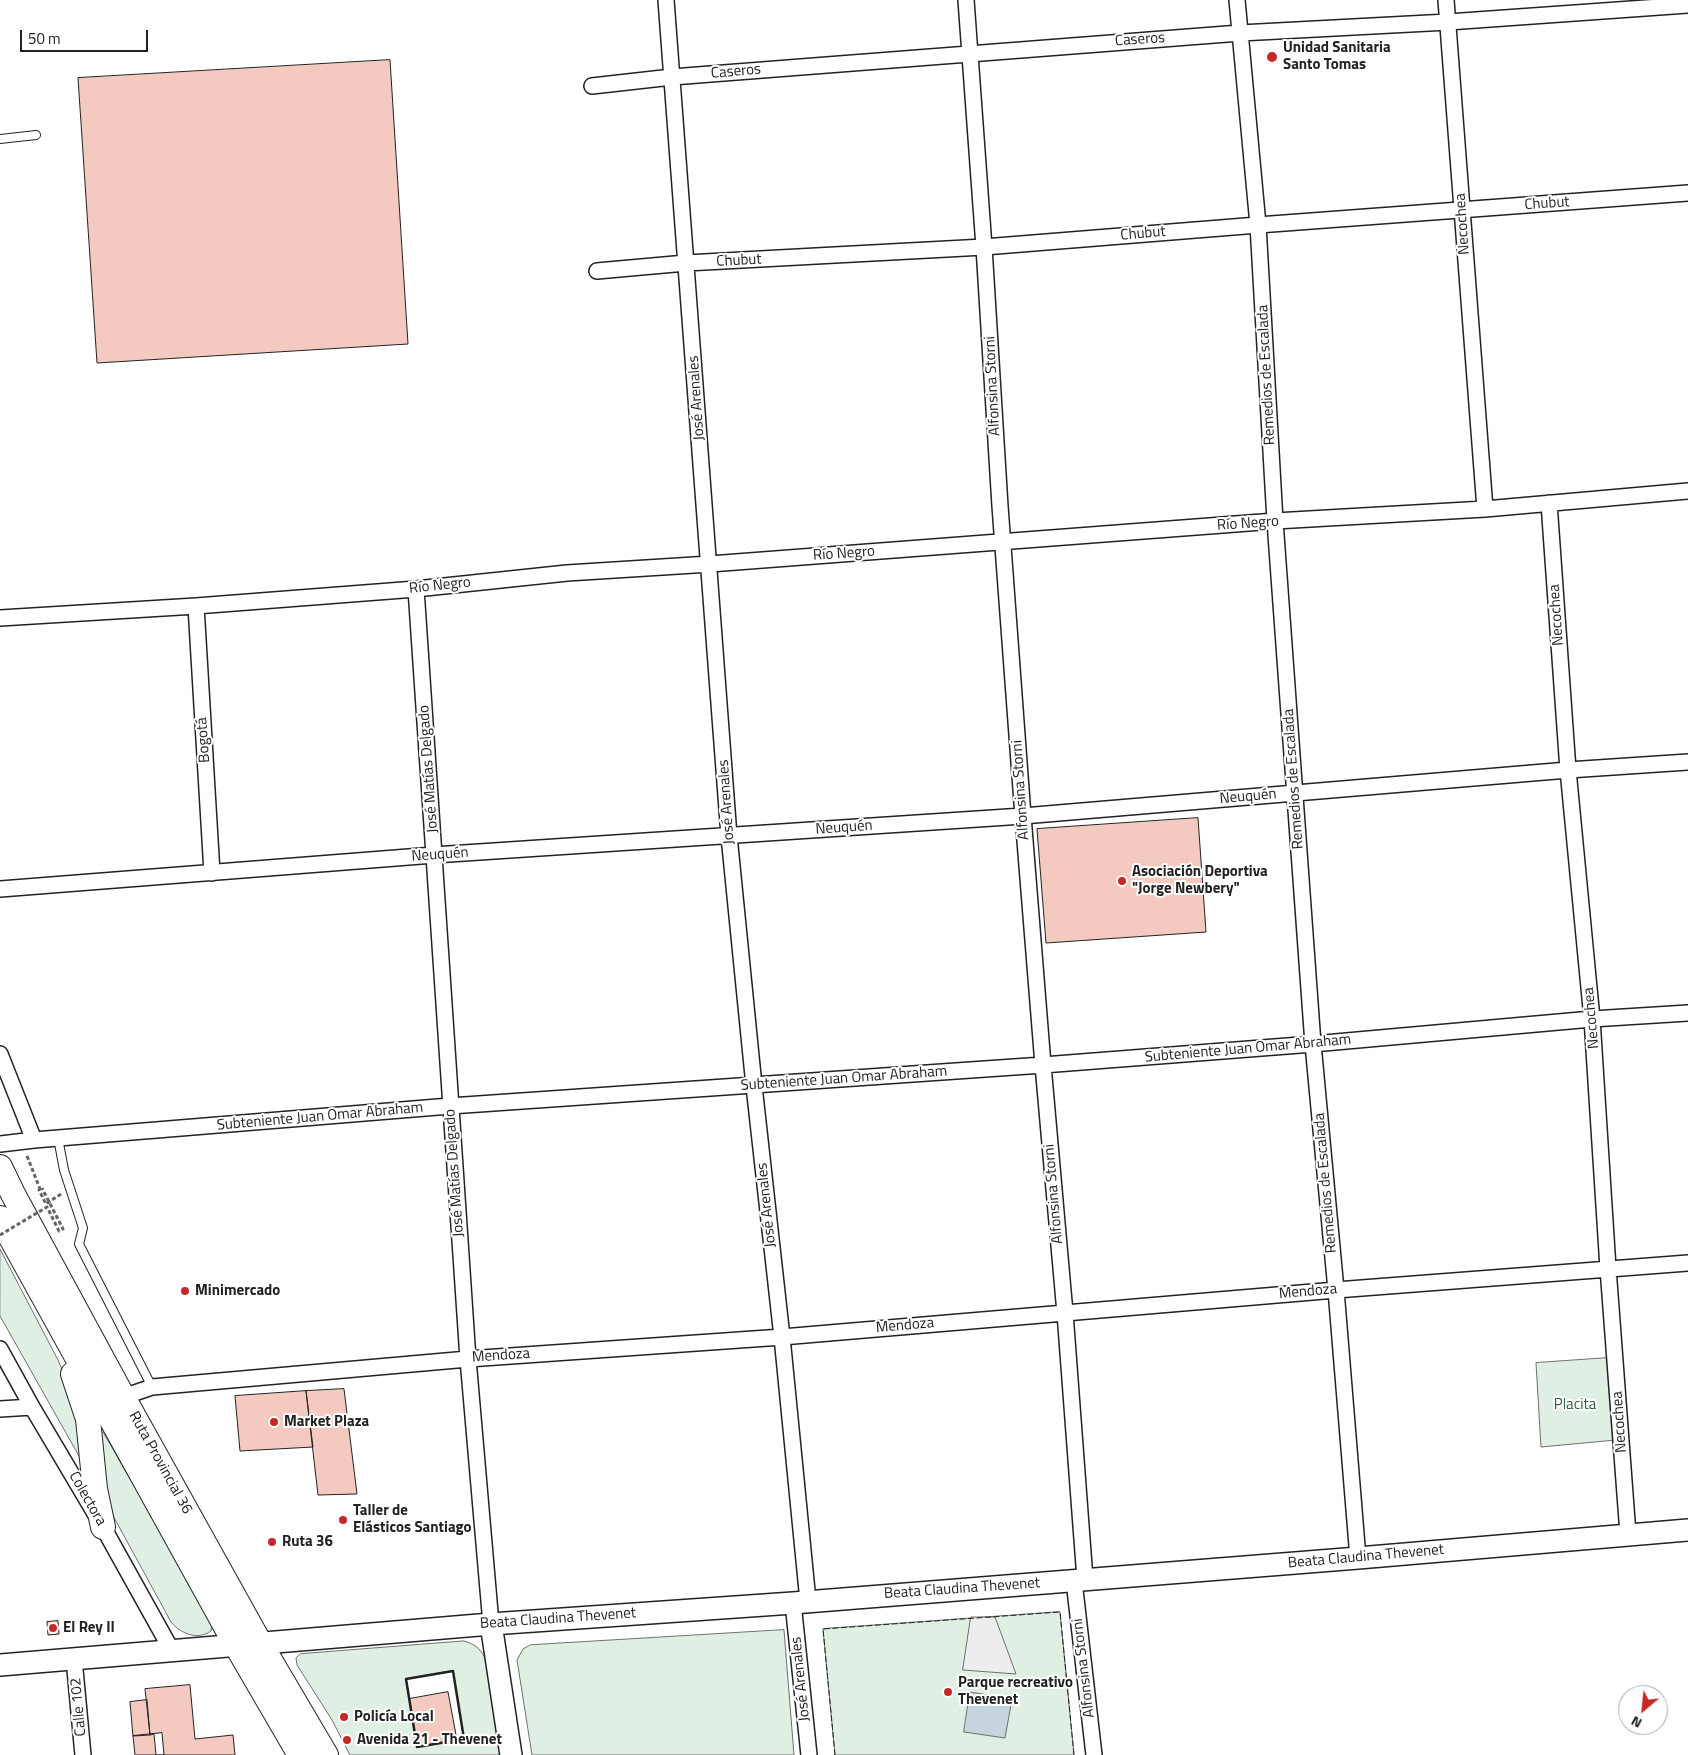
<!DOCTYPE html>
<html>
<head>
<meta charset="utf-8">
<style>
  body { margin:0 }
  #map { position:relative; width:1688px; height:1755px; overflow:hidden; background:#fff; font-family:"Titillium Web",sans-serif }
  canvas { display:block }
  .north { position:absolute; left:1618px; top:1685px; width:50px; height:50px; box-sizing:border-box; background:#fff; border:1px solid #a7a7a7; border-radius:50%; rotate:208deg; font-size:14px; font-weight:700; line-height:20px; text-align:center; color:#222 }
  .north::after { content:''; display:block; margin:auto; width:18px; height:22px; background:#c62828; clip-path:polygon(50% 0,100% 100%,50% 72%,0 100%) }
  .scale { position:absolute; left:20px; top:30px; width:128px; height:22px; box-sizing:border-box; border:2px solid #222; border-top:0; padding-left:6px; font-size:15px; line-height:18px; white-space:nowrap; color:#222; -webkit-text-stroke:4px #fff; paint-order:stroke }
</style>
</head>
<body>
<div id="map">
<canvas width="1688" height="1755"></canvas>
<div class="north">N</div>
<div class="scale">50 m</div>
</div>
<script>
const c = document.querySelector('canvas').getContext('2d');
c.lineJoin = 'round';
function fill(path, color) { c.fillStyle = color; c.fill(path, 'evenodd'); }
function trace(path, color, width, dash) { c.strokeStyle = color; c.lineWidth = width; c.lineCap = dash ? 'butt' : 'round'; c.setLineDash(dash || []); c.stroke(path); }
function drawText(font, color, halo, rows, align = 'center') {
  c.font = font + ' "Titillium Web",sans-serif'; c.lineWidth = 4; c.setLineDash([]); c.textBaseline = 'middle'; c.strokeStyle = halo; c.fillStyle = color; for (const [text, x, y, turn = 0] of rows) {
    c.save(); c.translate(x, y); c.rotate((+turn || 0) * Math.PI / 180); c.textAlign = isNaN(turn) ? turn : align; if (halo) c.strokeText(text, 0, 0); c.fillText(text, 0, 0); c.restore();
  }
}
const green = new Path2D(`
  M0 1249 58 1360 75 1400 88 1472 0 1316Z
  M1608 1358 1616 1440 1541 1447 1536 1363Z
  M101 1432H103L210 1618 212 1625 211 1631C197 1641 180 1633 171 1622L111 1512 103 1489Z
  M1060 1612 1074 1755H835L823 1629Z
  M784 1630 794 1755H532L517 1660 523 1649 530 1645Z
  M464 1641C479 1645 484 1653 488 1667L502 1755H350L332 1720 297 1665 296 1658 300 1654ZM453 1671 464 1739 417 1747 406 1679Z`);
fill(green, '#e0efe3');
trace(green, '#6f6f6f', 1);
const parking = new Path2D(`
  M971 1617H995L1016 1674 963 1670Z`);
fill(parking, '#ededed');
trace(parking, '#6f6f6f', 1);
const water = new Path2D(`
  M970 1692 1012 1699 1005 1738 964 1732Z`);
fill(water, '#c7d3dd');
trace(water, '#6f6f6f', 1);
const building = new Path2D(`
  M390 60 408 344 97 363 78 78Z
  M1198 818 1206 932 1046 943 1037 829Z
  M344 1389 357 1494 318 1495 306 1391Z
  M306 1391 313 1447 240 1451 235 1396Z
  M58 1621 59 1634 48 1635 47 1622Z
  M190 1685 195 1739 233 1735 235 1755H156L154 1734 150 1735 145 1689Z
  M448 1692 457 1740 417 1747 409 1699Z
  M147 1700 150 1735 133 1736 130 1702Z
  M162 1733 164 1755H135L133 1736Z`);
fill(building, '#f3c9c0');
trace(building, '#222', 1);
const lane = new Path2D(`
  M0 139 36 135
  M58 1138 64 1170 83 1228 79 1244 152 1387`);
const street = new Path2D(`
  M666 0 729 836 754 1086 782 1337 808 1601
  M966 0 984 247 1000 506 1023 816 1043 1065 1065 1313 1085 1579
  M1237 0 1258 225 1275 521 1313 1044 1336 1290 1358 1558
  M1446 0 1485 509
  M592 86 672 77 1240 33 1448 22 1688 5
  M597 271 686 263 984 247 1258 225 1688 193
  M1549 503 1568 770 1592 1019 1608 1268 1628 1534
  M416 589 468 1359 491 1624
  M196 606 212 873
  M0 618 196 606 416 589 567 573 710 564 1275 521 1485 509 1688 491
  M0 889 434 855 1023 816 1568 770 1688 762
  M0 1054 34 1140
  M0 1144 34 1140 450 1106 1043 1065 1313 1044 1592 1019 1688 1013
  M0 1349 32 1407 103 1527 172 1651
  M123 1397 152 1387 468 1359 782 1337 1336 1290 1688 1263
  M0 1409 32 1407
  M1074 1581 1094 1755
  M793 1603 809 1755
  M74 1659 83 1755`);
const secondary = new Path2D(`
  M491 1624 511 1755
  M0 1665 491 1624 793 1603 1358 1558 1688 1530`);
const primary = new Path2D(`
  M0 1167 13 1194 123 1397 260 1643 326 1755
  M0 1218 236 1645 300 1755
  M73 1374 88 1419 95 1489 103 1527`);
trace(lane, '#222', 10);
trace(street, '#222', 18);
trace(secondary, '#222', 24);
trace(primary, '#222', 26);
trace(new Path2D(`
  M27 1156 40 1189
  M41 1188 39 1190 46 1204 61 1194`), '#646464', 3, [4, 2.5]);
trace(lane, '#fff', 8);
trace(street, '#fff', 15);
trace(secondary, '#fff', 21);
trace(primary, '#fff', 24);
trace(new Path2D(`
  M0 1235 47 1207 59 1231 63 1229 42 1188`), '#646464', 3, [4, 2.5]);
trace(new Path2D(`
  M835 1755 823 1629 1060 1612 1074 1755`), '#222', 1, [6, 2.5]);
trace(new Path2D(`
  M453 1671 464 1739 417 1747 406 1679Z`), '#222', 2.5);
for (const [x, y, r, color] of [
  [1272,57,6,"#c62828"],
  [1122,881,5,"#c62828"],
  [185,1291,5,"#c62828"],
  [274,1422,5,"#c62828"],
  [343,1520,5,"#c62828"],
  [272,1542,5,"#c62828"],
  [53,1628,5,"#c62828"],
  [948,1692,5,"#c62828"],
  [344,1717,5,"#c62828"],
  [347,1740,5,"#c62828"]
]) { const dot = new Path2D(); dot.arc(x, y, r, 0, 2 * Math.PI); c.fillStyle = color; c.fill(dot); trace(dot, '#fff', 2); }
drawText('15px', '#222', '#fff', [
  ["Caseros",1140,40,-4],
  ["Caseros",736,72,-5],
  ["Chubut",1547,204,-4],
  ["Necochea",1463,224,-94],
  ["Chubut",1143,234,-5],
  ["Chubut",739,261,-3],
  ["Remedios de Escalada",1267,375,-93],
  ["Alfonsina Storni",993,386,-93],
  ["José Arenales",697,398,-94],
  ["Río Negro",1248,524,-4],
  ["Río Negro",844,554,-4],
  ["Río Negro",440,586,-6],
  ["Necochea",1557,615,-94],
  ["Bogotá",204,740,-94],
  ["José Matías Delgado",429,769,-94],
  ["Remedios de Escalada",1294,779,-94],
  ["Alfonsina Storni",1021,790,-94],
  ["Neuquén",1248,797,-5],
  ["José Arenales",727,802,-94],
  ["Neuquén",844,828,-4],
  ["Neuquén",440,855,-4],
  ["Necochea",1592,1018,-95],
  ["Subteniente Juan Omar Abraham",1248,1049,-5],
  ["Subteniente Juan Omar Abraham",844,1079,-4],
  ["Subteniente Juan Omar Abraham",320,1117,-5],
  ["José Matías Delgado",455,1173,-94],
  ["Remedios de Escalada",1326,1183,-95],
  ["Alfonsina Storni",1054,1194,-95],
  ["José Arenales",767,1205,-96],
  ["Mendoza",1308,1292,-5],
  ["Mendoza",905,1326,-5],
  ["Mendoza",501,1356,-4],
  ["Necochea",1620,1422,-94],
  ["Ruta Provincial 36",160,1463,61],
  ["Colectora",87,1499,60],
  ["Beata Claudina Thevenet",1366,1557,-5],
  ["Beata Claudina Thevenet",962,1589,-4],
  ["Beata Claudina Thevenet",558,1619,-4],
  ["Alfonsina Storni",1084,1668,-97],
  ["José Arenales",801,1679,-96],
  ["Calle 102",79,1707,-95]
]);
drawText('bold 15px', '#222', '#fff', [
  ["Unidad Sanitaria",1283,48],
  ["Santo Tomas",1283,65],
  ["Asociación Deportiva",1132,872],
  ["\"Jorge Newbery\"",1132,889],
  ["Minimercado",195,1291],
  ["Market Plaza",284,1422],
  ["Taller de",353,1511],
  ["Elásticos Santiago",353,1528],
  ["Ruta 36",282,1542],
  ["El Rey II",63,1628],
  ["Parque recreativo",958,1683],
  ["Thevenet",958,1700],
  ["Policía Local",354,1717],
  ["Avenida 21 - Thevenet",357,1740]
], 'left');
drawText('15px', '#2f5e38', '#fff', [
  ["Placita",1575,1405]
]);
</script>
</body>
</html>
